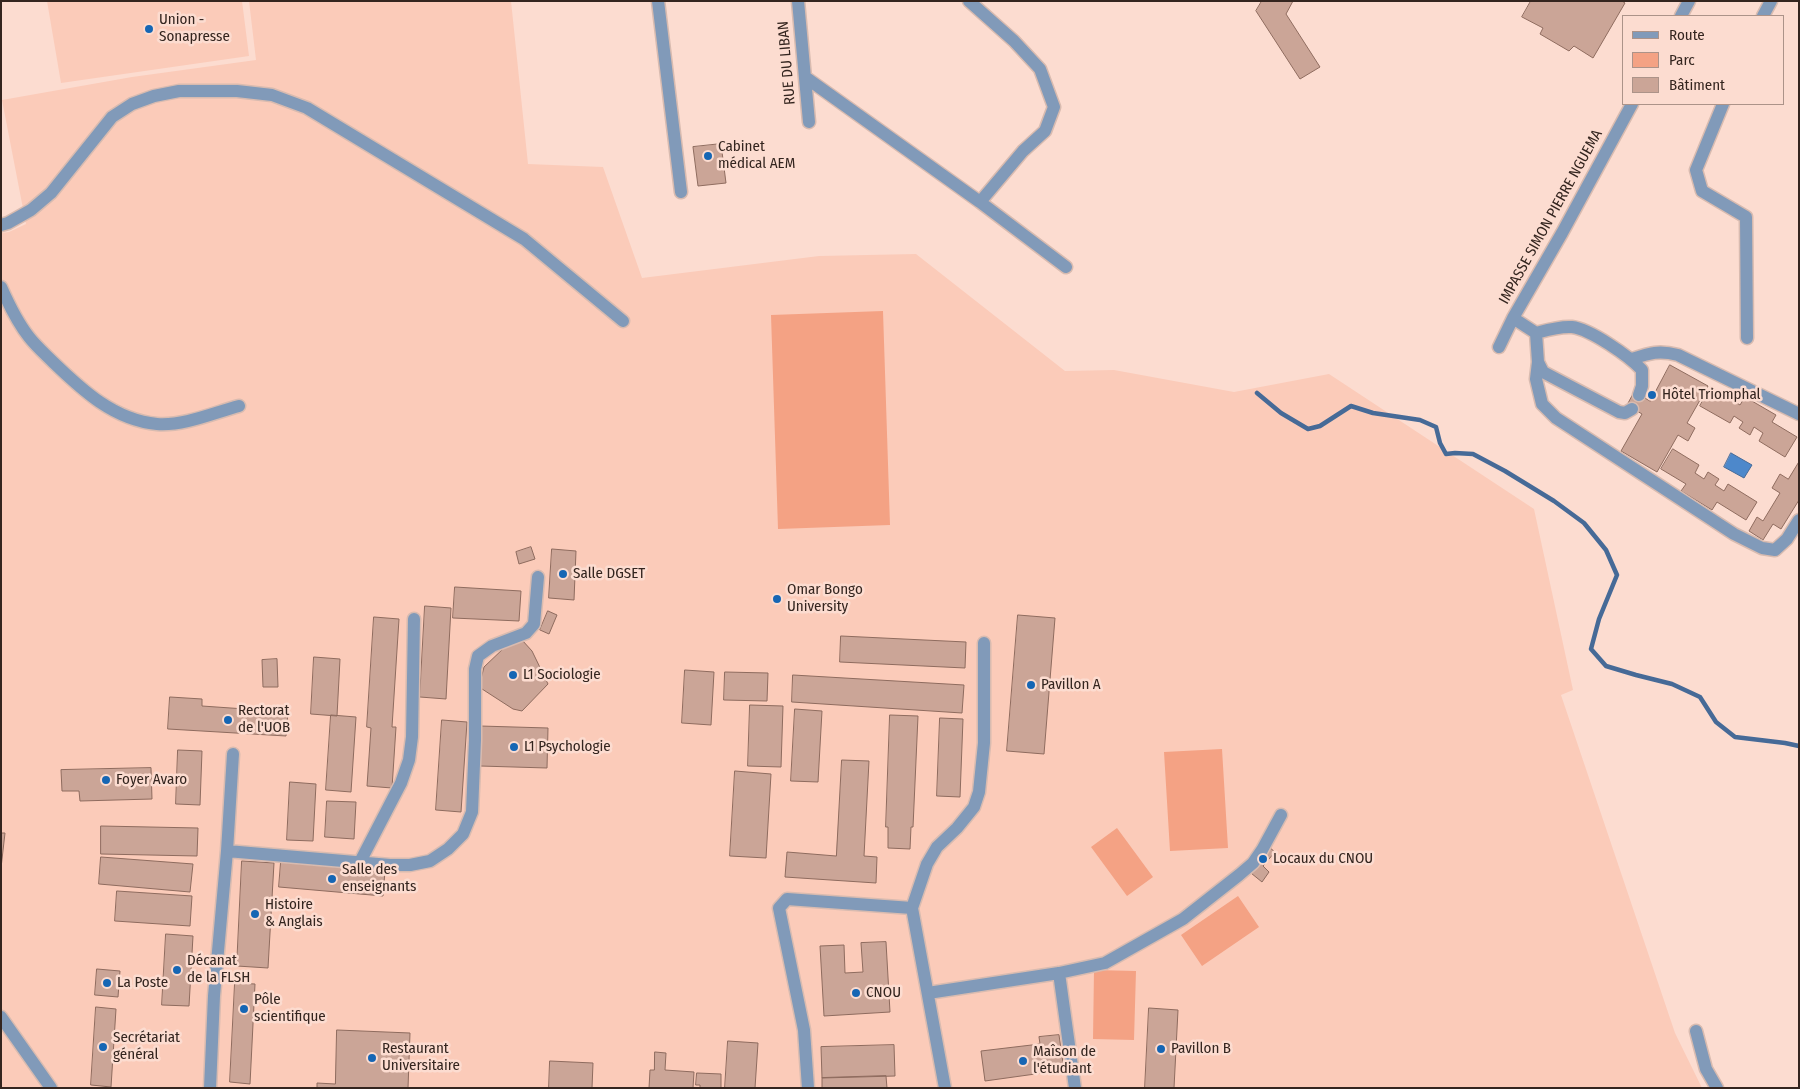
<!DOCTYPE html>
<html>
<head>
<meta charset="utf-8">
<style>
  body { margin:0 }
  #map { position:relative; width:1800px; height:1089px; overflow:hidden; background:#fcdcd0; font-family:"Fira Sans Condensed",sans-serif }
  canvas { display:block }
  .frame { position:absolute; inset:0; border:2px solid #34251f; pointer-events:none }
  .legend { position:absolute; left:1622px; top:15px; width:162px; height:90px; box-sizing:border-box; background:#fcdcd0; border:1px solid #ac9389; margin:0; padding:6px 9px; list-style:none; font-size:15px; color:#34251f }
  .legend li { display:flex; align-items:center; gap:10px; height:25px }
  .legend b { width:25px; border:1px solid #ac9389 }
</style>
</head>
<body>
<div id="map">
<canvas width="1800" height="1089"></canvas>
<div class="frame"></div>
<ul class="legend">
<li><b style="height:6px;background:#819ab9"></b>Route</li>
<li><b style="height:14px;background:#f4a284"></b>Parc</li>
<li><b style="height:14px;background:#cba597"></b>Bâtiment</li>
</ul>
</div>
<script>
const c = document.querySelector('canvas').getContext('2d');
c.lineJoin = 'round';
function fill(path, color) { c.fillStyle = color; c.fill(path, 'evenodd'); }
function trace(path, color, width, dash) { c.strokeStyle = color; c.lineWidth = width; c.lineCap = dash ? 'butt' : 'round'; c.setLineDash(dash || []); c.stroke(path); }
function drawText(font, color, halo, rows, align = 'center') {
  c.font = font + ' "Fira Sans Condensed",sans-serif'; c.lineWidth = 5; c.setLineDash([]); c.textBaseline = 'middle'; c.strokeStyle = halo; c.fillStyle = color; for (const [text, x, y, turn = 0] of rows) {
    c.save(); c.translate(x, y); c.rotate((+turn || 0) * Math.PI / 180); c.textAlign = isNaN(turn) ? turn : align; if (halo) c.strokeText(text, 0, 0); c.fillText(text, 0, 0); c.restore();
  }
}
fill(new Path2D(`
  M47 1H242L249 56 61 83Z
  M249 1H511L528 164 603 167 642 278 819 256 916 254 1065 371 1114 370 1234 392 1329 374 1534 509 1573 690 1561 695 1675 1033 1702 1088H1V233L9 232 26 224 2 100 132 77 256 60Z`), '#fbcbb9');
fill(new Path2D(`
  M883 311 890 525 778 529 771 315Z
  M1222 749 1228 848 1170 851 1164 752Z
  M1117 828 1153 877 1127 896 1091 847Z
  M1238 896 1259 927 1202 966 1181 935Z
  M1094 970 1136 971 1134 1040 1093 1039Z`), '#f4a284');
const water = new Path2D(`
  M1731 453 1752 465 1744 478 1724 467Z`);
fill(water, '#4d88cb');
trace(water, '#466a97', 1);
trace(new Path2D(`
  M1257 393 1281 413 1308 429 1320 426 1351 406 1373 413 1420 420 1436 427 1440 443 1446 454 1455 453 1473 454 1505 471 1554 501 1584 523 1606 550 1617 575 1599 619 1591 649 1606 666 1636 675 1672 684 1700 697 1716 722 1735 737 1785 743 1799 746`), '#466a97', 4.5);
const building = new Path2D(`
  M1262 1H1293L1286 14 1320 67 1300 79 1256 11Z
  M1531 1H1622L1625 3 1593 58 1574 46 1569 51 1540 34 1543 28 1522 17Z
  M721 144 726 183 698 186 693 147Z
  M1670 365 1708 386 1687 423 1695 428 1688 441 1678 435 1657 472 1621 451 1642 414 1627 405 1634 392 1650 401Z
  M1711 387 1740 405 1745 397 1776 415 1772 422 1797 437 1785 457 1759 441 1763 433 1754 427 1750 435 1739 428 1743 422 1734 416 1730 423 1700 406Z
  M1673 449 1699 465 1695 473 1704 479 1708 472 1719 479 1715 485 1724 491 1728 484 1757 502 1746 520 1717 502 1712 510 1681 491 1686 484 1661 469Z
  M1799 462V500L1781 529 1773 524 1763 540 1749 531 1757 517 1763 521 1780 493 1772 488 1780 474 1788 479Z
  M531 547 535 559 519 564 516 552Z
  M552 549 576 551 574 600 549 598Z
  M455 587 521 591 519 621 453 618Z
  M425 606 451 608 446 699 420 697Z
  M548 611 557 615 549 634 540 630Z
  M1018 615 1055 618 1044 754 1007 751Z
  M374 617 399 619 392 727H396L392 788 367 786 371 728 367 727Z
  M841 636 966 642 965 668 840 662Z
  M522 640 532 651 548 684 522 711 513 709 479 687 484 667 505 647Z
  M314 657 340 659 337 716 311 714Z
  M277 659 278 687H263L262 660Z
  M685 670 714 672 711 725 682 723Z
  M725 672 768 673 767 701 724 700Z
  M793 675 964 685 962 713 792 702Z
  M170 697 202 699V706L288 712 286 736 168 729Z
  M750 705 783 706 781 767 748 766Z
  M795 709 822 711 818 782 791 781Z
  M331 715 356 717 351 792 326 790Z
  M890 715 918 716 913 827H911L910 849 888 848V827H886Z
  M940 718 963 719 960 797 937 796Z
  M442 720 467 722 461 812 436 810Z
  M480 726 548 728 547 768 480 766Z
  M178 750 202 751 200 805 176 804Z
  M842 760 869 761 864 856 877 857 876 883 785 877 787 852 836 856Z
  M151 768 152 799 80 801 79 791H62L61 770Z
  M735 771 771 774 766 858 730 856Z
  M290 782 316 784 313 841 287 840Z
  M327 801 356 802 354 839 325 837Z
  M101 826 198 828 197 856 101 854Z
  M1 833H5L1 868Z
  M1269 847 1275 852 1263 866 1269 872 1262 882 1246 869Z
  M101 857 193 864 190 892 99 884Z
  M242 861 274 863 268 968 237 966Z
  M281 862 385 871 383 896 279 887Z
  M117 891 192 896 190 926 115 921Z
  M166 934 193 936 189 1006 162 1005Z
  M886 942 890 1012 824 1016 820 946 844 945 845 973 863 972 861 943Z
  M97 969 120 971 118 997 95 995Z
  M235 983 255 984 250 1084 230 1082Z
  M96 1007 116 1009 111 1087 91 1085Z
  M1149 1008 1178 1010 1174 1088H1145Z
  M337 1030 410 1033 408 1088H317V1083L335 1084Z
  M1059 1035 1064 1070 985 1081 981 1051 1040 1044 1039 1037Z
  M728 1041 758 1043 755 1088H725Z
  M894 1045 895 1076 822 1078 821 1047Z
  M655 1052 666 1053 665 1070 694 1072 693 1088H649L650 1070H654Z
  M550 1061 593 1063 592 1088H549Z
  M697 1073 721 1074V1088H700V1085H696Z
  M886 1076 887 1088H822V1078Z`);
fill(building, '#cba597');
trace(building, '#8f6c5f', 1);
const minor = new Path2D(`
  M658 1 681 192
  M798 1 809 122
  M969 1 1014 41 1040 69 1054 107 1045 131 1023 151 980 202
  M1681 16 1689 1
  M1763 16 1771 1
  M805 77 980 202 1066 267
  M1723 104 1696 170 1702 191 1746 217 1747 338
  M1 225 8 223 31 210 51 193 112 117 132 104 154 96 179 91H237L272 95 307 108 524 239 623 321
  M1 287C9 305 17 322 29 337 36 346 45 354 53 362 82 390 114 420 157 424 184 426 213 413 239 406
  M1513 318 1536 333 1538 362 1543 372 1619 412 1625 413 1632 409
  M1536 333C1547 330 1560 326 1572 327 1590 329 1629 356 1642 370V386L1639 395
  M1499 347 1513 318 1562 233 1632 104
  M1632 359C1650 353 1659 350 1678 355L1799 414
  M1538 362 1536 379 1542 404 1556 418 1734 534 1762 548 1775 550 1787 539 1799 520
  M227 851 233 754
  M360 862 401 783 409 760 412 737 414 619
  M1059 973 1075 1088
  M928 993 1059 973 1105 963 1183 919 1239 875 1253 863 1262 850 1281 815
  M1 1017 51 1088
  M1696 1031 1706 1069 1717 1088
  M210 1088 214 996 227 851 390 865H410L430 861 448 849 463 834 472 812 475 740V669L478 656 492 646 526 633 534 624 538 577
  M808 1088 804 1030 779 908 787 899 912 908
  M945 1088 912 908 927 864 937 847 957 828 974 807 979 792 984 743V643`);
trace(minor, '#d8bbb0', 15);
trace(minor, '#819ab9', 12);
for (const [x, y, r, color] of [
  [149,29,5,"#1666b4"],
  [708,156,5,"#1666b4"],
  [1652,395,5,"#1666b4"],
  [563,574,5,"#1666b4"],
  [777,599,5,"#1666b4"],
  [513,675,5,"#1666b4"],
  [1031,685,5,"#1666b4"],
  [228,720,5,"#1666b4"],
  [514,747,5,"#1666b4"],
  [106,780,5,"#1666b4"],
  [1263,859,5,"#1666b4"],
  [332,879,5,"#1666b4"],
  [255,914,5,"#1666b4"],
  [177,970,5,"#1666b4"],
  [107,983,5,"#1666b4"],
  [856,993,5,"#1666b4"],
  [244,1009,5,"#1666b4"],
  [103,1047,5,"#1666b4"],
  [1161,1049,5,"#1666b4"],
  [372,1058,5,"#1666b4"],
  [1023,1061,5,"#1666b4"]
]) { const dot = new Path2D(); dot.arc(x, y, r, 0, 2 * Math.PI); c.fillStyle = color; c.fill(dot); trace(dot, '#fcdcd0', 2); }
drawText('15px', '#34251f', '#fcdcd0', [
  ["Union -",159,20],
  ["Sonapresse",159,37],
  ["Cabinet",718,147],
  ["médical AEM",718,164],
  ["Hôtel Triomphal",1662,395],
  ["Salle DGSET",573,574],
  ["Omar Bongo",787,590],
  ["University",787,607],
  ["L1 Sociologie",523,675],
  ["Pavillon A",1041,685],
  ["Rectorat",238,711],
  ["de l'UOB",238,728],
  ["L1 Psychologie",524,747],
  ["Foyer Avaro",116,780],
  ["Locaux du CNOU",1273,859],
  ["Salle des",342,870],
  ["enseignants",342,887],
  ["Histoire",265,905],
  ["& Anglais",265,922],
  ["Décanat",187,961],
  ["de la FLSH",187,978],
  ["La Poste",117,983],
  ["CNOU",866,993],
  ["Pôle",254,1000],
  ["scientifique",254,1017],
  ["Secrétariat",113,1038],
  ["général",113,1055],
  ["Restaurant",382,1049],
  ["Universitaire",382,1066],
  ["Pavillon B",1171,1049],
  ["Maîson de",1033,1052],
  ["l'étudiant",1033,1069]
], 'left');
drawText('15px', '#34251f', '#fcdcd0', [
  ["RUE DU LIBAN",787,63,-95],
  ["IMPASSE SIMON PIERRE NGUEMA",1551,217,-61]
]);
</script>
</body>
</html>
